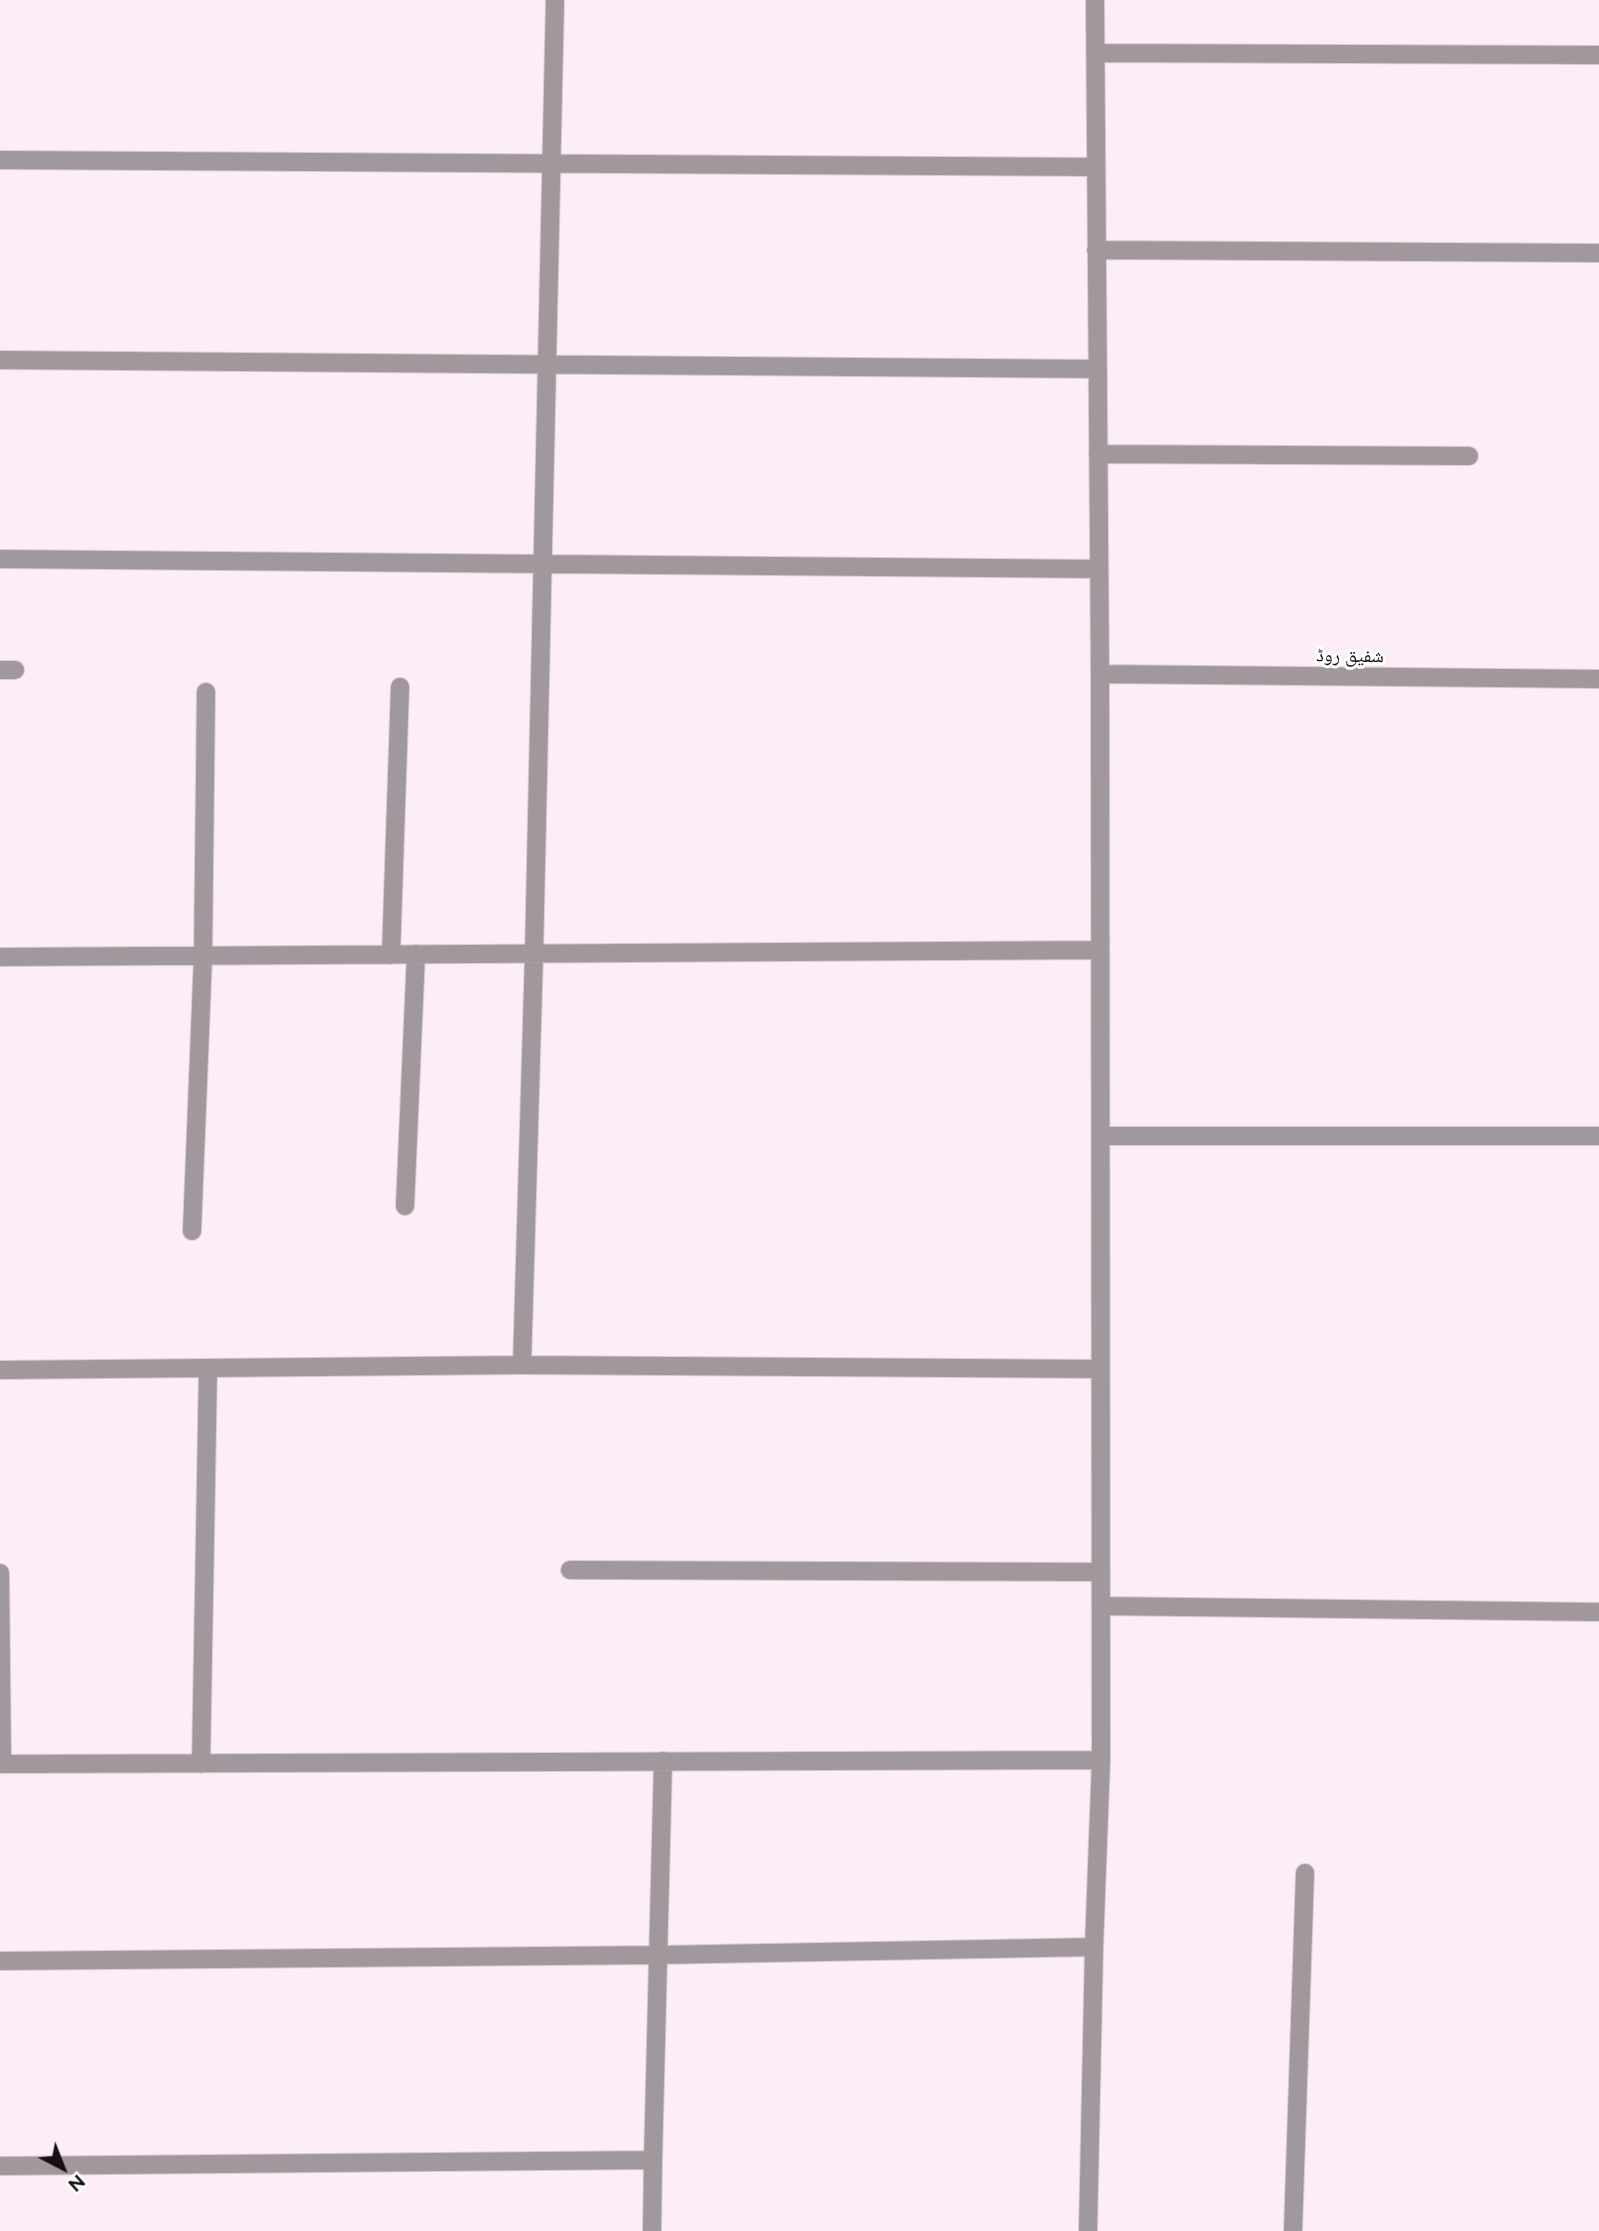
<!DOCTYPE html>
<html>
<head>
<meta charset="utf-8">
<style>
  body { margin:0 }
  #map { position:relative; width:1599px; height:2231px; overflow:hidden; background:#fdedf6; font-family:Raleway,sans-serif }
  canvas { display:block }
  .north { position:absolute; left:28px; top:2133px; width:70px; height:70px; -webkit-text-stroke:5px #fff; paint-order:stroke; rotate:138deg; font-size:19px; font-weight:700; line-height:28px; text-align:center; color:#161014 }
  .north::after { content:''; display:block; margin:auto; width:24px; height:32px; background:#161014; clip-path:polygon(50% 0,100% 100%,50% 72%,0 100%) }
</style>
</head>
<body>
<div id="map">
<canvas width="1599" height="2231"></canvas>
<div class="north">N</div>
</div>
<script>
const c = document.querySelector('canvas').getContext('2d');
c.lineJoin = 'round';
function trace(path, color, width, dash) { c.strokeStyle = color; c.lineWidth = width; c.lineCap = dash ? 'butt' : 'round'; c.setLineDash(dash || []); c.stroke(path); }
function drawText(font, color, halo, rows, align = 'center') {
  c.font = font + ' Raleway,"Noto Naskh Arabic",sans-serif'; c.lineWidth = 6; c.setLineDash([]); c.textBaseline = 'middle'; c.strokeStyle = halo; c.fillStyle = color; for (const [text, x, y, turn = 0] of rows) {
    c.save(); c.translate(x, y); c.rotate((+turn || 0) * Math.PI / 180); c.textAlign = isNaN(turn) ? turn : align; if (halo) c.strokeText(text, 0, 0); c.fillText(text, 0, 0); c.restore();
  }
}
const minor = new Path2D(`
  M1095 53 1599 55
  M0 160 1096 167
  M1096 250 1599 253
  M0 360 1098 369
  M1098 454 1469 456
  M0 559 1099 569
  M0 670H15
  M1100 674 1599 679
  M391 955 400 687
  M0 957 1100 950
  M1101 1136H1599
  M405 1206 416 954
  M192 1231 203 956 206 692
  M522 1365 534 954 555 0
  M0 1370 522 1365 1100 1369
  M570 1570 1100 1572
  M0 1573 2 1764
  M1101 1606 1599 1612
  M0 1764 1101 1760
  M201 1764 208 1368
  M0 1961 658 1955 1094 1947
  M653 2160 663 1761
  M0 2166 653 2160 652 2231
  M1088 2231 1094 1947 1101 1760 1100 674 1095 0
  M1293 2231 1305 1873`);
trace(minor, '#d8cad2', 20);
trace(minor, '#a0989d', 18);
drawText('19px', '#161014', '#fff', [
  ["شفیق روڈ",1350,656,1]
]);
</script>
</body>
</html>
